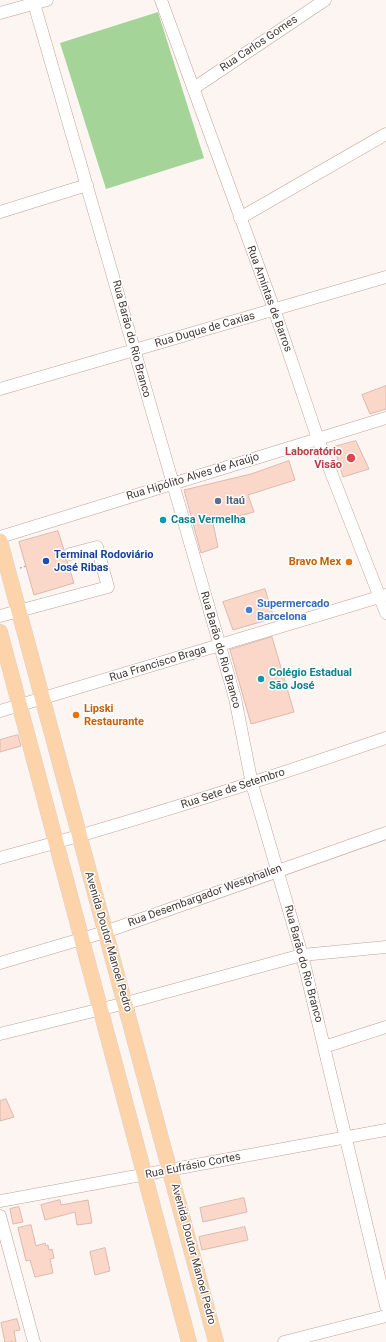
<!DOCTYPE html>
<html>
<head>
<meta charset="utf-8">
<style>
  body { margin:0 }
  canvas { display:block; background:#fcf5f2 }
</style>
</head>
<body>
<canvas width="386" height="1342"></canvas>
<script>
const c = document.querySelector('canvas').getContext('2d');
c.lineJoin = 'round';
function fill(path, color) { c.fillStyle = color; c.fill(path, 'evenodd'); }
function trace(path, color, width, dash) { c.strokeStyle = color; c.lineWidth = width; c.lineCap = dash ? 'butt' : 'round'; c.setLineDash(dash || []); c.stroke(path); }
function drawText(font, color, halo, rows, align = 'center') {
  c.font = font + ' Roboto,sans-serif'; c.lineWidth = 3; c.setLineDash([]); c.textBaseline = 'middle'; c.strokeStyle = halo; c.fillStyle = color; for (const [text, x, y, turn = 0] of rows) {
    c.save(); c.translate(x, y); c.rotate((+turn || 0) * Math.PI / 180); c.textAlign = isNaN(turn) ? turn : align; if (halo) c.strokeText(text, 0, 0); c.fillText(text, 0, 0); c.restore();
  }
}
fill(new Path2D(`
  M158 12 204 158 106 189 60 43Z`), '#a5d498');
const building = new Path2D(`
  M386 386V409L370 414 362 395Z
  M356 441 369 469 343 477 334 447Z
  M289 461 295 480 248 495 254 512 213 523 218 547 201 553 184 490 251 474Z
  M58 531 64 550 63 556 67 561 74 583 34 595 19 542Z
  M265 589 274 618 233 630 223 602Z
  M272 637 294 712 251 724 230 650Z
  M18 735 21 746 0 752V740Z
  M6 1099 14 1117 0 1121V1101Z
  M244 1198 247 1212 203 1222 200 1208Z
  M60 1200 61 1205 88 1200 92 1223 77 1225 75 1212 45 1220 41 1205Z
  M19 1207 23 1222 13 1224 10 1209Z
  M31 1225 36 1246 45 1243 46 1246 48 1245 49 1250 52 1249 54 1258 50 1259 53 1273 35 1277 30 1260 26 1261 18 1228Z
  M245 1227 248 1240 202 1250 199 1237Z
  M105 1248 110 1271 95 1275 90 1252Z
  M17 1319 20 1330 14 1331 16 1342H5L1 1323Z`);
fill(building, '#fbd7c9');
trace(building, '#dabaad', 1);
const minor = new Path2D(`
  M33 0 235 698 252 784 302 955 386 1306
  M161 0 274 309 318 439 386 613
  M0 13 47 0
  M194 88 325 0
  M0 212 87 185
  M240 218 386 134
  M0 389 386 277
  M0 537 386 418
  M0 616 108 587 97 547 70 554
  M0 711 386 595
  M0 858C130 823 258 782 386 738
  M0 963 105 932 386 833
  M0 1034 126 1003 302 955 386 947
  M324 1047 386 1027
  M0 1201 386 1130
  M0 1216 34 1342
  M284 1342 386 1316`);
const major = new Path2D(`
  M0 541 216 1342
  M0 632 189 1342`);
trace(minor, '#c0a094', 13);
trace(major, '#d6d3d2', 16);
trace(new Path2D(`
  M20 568 26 566`), '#b8aeab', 1.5, [2, 2]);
trace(minor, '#fff', 12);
trace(major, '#fdd3a9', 15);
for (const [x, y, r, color] of [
  [351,458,5,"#e0444e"],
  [218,501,4,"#5c6f8a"],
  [163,520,4,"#0f9aa8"],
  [46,561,4,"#1a4fb4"],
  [349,562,4,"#e8710a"],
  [249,610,4,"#3f7fe0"],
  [261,679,4,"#0f9aa8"],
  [76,715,4,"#e8710a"]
]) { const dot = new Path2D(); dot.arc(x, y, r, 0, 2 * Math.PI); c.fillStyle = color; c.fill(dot); trace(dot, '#fff', 1.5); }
drawText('11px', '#453833', '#fff', [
  ["Rua Carlos Gomes",259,44,-34],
  ["Rua Amintas de Barros",269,299,70],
  ["Rua Duque de Caxias",205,330,-16],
  ["Rua Barão do Rio Branco",131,339,75],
  ["Rua Hipólito Alves de Araújo",193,477,-17],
  ["Rua Barão do Rio Branco",220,650,74],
  ["Rua Francisco Braga",158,664,-17],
  ["Rua Sete de Setembro",233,789,-18],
  ["Rua Desembargador Westphallen",205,896,-20],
  ["Avenida Doutor Manoel Pedro",108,942,74],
  ["Rua Barão do Rio Branco",303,964,75],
  ["Rua Eufrásio Cortes",193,1166,-11],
  ["Avenida Doutor Manoel Pedro",193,1254,75]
]);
drawText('bold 11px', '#be3a42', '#fff', [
  ["Laboratório",342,452],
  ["Visão",342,465]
], 'right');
drawText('bold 11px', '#4e5e75', '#fff', [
  ["Itaú",226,501]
], 'left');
drawText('bold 11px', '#0d838f', '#fff', [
  ["Casa Vermelha",171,520],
  ["Colégio Estadual",269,673],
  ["São José",269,686]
], 'left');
drawText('bold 11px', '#164399', '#fff', [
  ["Terminal Rodoviário",54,555],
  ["José Ribas",54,568]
], 'left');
drawText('bold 11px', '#c56008', '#fff', [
  ["Bravo Mex",341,562],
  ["Lipski",84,709,"left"],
  ["Restaurante",84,722,"left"]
], 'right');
drawText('bold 11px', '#366cbe', '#fff', [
  ["Supermercado",257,604],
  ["Barcelona",257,617]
], 'left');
</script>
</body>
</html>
